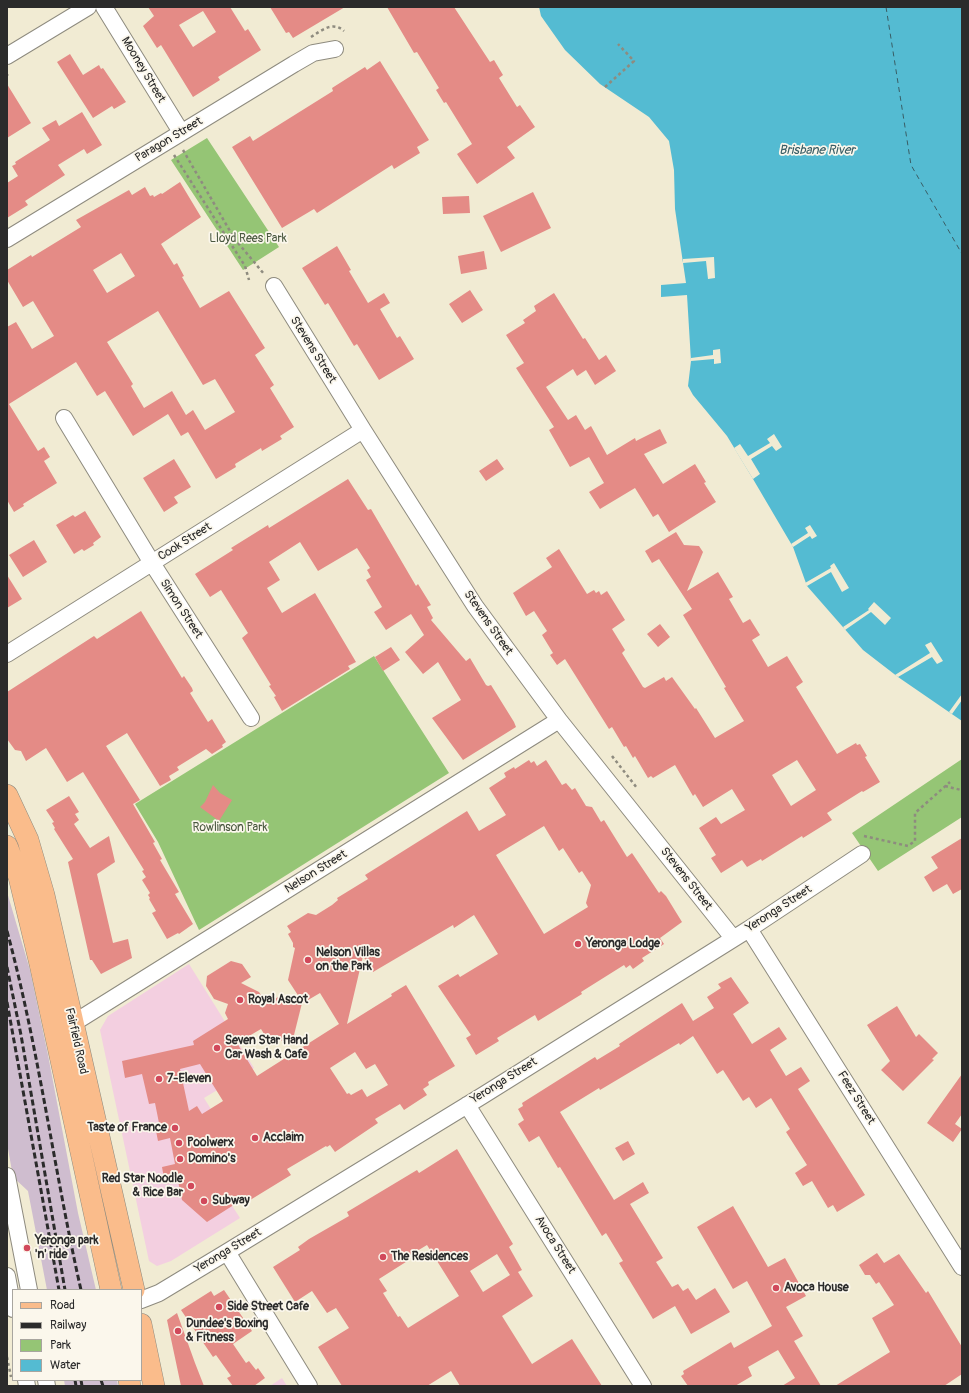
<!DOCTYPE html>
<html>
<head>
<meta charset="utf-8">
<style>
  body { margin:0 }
  #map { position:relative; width:969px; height:1393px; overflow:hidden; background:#f1ebd3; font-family:Pangolin,sans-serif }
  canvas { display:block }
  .frame { position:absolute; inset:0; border:8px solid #2b2b2b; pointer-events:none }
  .legend { position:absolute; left:12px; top:1289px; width:130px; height:92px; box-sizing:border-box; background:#fbf7ec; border:1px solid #a8a59f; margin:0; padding:5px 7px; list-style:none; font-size:12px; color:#2b2b2b }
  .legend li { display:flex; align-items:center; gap:8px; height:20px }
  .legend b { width:20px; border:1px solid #a8a59f }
</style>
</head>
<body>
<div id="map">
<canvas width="969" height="1393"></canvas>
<div class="frame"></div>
<ul class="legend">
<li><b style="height:5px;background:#fabc8b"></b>Road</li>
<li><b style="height:5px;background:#2b2b2b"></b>Railway</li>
<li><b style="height:11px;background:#95c575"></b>Park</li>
<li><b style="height:11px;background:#54bbd2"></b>Water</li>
</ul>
</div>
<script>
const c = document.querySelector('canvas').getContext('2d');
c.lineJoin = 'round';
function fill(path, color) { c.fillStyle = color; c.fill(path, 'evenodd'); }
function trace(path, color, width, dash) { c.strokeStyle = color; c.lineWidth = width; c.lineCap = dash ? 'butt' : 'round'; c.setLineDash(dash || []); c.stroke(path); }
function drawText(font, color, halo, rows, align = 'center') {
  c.font = font + ' Pangolin,sans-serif'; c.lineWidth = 3.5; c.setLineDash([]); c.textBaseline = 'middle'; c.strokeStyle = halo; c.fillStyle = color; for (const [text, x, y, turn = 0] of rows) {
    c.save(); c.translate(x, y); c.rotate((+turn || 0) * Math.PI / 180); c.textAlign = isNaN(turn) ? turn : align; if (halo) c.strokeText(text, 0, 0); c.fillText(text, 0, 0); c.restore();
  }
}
fill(new Path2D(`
  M189 964 254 1068 204 1098 231 1141 202 1159 240 1218 171 1261 157 1266 149 1261 100 1030 108 1016Z
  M282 1378 287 1386H270Z`), '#f3cfe0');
fill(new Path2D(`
  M7 892 30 970 48 1055 78 1213 96 1290H47L28 1191 13 1177 7 1143Z
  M64 1380H117L118 1386H65Z`), '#cfbdcf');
fill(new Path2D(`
  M207 138 279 247 243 270 171 160Z
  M374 656 449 773 199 930 158 842 135 804Z
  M962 759V817L878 871 852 833Z`), '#95c575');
fill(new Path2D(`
  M539 7H962V721L898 677 863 650 807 586 793 547 753 479 727 436 693 395 688 386 691 361 687 295 661 297V285L686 283 675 209 674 170 669 141 649 117 600 84 565 50 541 16Z`), '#54bbd2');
fill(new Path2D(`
  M714 257 715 278 708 279 706 261 683 263V259Z
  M720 349 721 363 714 364V359L691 361V358L713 355V350Z
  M774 434 782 447 776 451 772 446 751 459 760 474 753 479 734 448 740 444 748 456 770 443 767 439Z
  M810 525 817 536 812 539 810 536 793 547 791 544 808 533 805 528Z
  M834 563 849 588 842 592 831 572 807 586 805 583 831 568 830 566Z
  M874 602 891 618 885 625 871 612 845 630 843 627 869 610 868 609Z
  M931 642 943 661 937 664 932 657 898 677 895 675 930 653 925 645Z
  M962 694V700L952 714 949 712Z`), '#f1ebd3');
trace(new Path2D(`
  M886 7 911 165 962 254`), '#395d65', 1, [5, 4]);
fill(new Path2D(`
  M148 7H230L245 31 248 29 261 50 218 77 220 80 193 97 161 45 157 48 143 26 154 16ZM203 11 216 32 193 47 179 25Z
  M270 7H345L293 38 289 32 286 33Z
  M387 7H454L490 62 494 60 503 75 499 78 517 107 520 105 535 127 507 147 515 158 477 184 457 154 472 144 446 102 444 103 436 90 439 88 417 52 414 53Z
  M70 54 83 75 99 65 101 69 103 68 126 102 114 109 112 106 93 118 57 62Z
  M380 61 429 140 417 147 420 153 394 169 392 165 317 213 314 209 282 228 232 147 250 136 253 141 333 91 332 88 365 67 367 70Z
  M7 84 31 123 7 138Z
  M82 112 102 145 87 154 84 149 58 165 65 175 25 201 28 205 7 218V183L18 176 12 166 16 164 15 162 50 140 42 128 56 120 59 126Z
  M180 182 201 217 161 244 174 265 177 263 184 276 182 277 200 308 229 291 265 348 255 355 274 385 270 388 294 427 280 436 282 439 262 451 261 448 235 464 236 467 216 479 188 432 181 436 168 414 133 436 105 391 97 396 76 362 9 404 38 451 44 447 50 457 44 461 57 483 23 504 24 506 14 512 7 500V327L16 322 32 349 54 336 33 301 23 307 7 280V270L31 255 32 257 81 227 76 220 129 190 132 195 145 187 150 196 153 195 154 197 161 193 162 194ZM121 253 135 276 107 293 93 270ZM158 311 203 385 215 379 235 412 205 430 193 410 186 415 172 391 144 408 131 386 133 384 107 342Z
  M533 192 551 228 501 252 483 216Z
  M469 196 470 213 443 214 442 197Z
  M337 246 351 270 349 271 368 303 384 293 390 303 380 309 397 338 400 336 414 359 379 380 357 344 354 346 328 303 325 305 302 268Z
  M484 251 487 269 461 274 458 256Z
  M470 290 483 310 462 323 449 304Z
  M554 293 583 339 585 338 599 360 606 355 616 371 595 385 586 370 577 376 573 369 546 387 568 420 576 415 585 430 591 426 607 455 635 438 636 441 660 429 667 443 644 454 663 484 695 464 706 482 704 483 716 502 669 532 658 514 653 517 635 488 600 509 589 492 604 483 589 457 570 467 549 430 554 427 516 368 524 363 506 335 525 323 523 320 536 311 534 306Z
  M174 459 191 487 174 497 178 503 164 512 143 478Z
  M497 459 504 469 486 481 479 471Z
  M348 479 368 510 371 509 416 586 418 584 431 605 427 607 433 618 431 620 466 661 470 658 486 685 488 686 491 685 514 722 516 727 463 760 432 718 461 700 438 662 423 674 405 652 424 635 411 614 386 630 374 612 382 607 366 580 371 577 367 570 370 568 357 548 318 571 300 542 269 562 280 580 267 588 282 613 315 593 356 662 348 666 350 669 282 711 274 697 276 696 269 686 271 685 242 638 248 633 221 590 210 597 195 574 233 550 231 548 268 525 269 528Z
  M85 511 101 537 93 543 94 545 84 551 82 549 74 554 56 525 73 515 75 517Z
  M676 532 684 545 699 546 703 552 687 591 718 572 733 597 729 599 743 623 750 619 760 635 752 640 768 667 787 656 803 682 796 687 837 754 856 743 857 745 860 744 867 756 865 757 880 782 863 792 862 791 827 813 832 820 803 838 802 836 762 861 761 859 747 867 742 860 721 873 711 858 716 855 699 828 716 817 721 824 745 810 732 789 703 807 695 794 693 796 675 765 653 778 651 776 648 778 635 756 633 758 626 746 624 747 612 727 609 729 565 659 557 665 550 655 553 653 542 635 547 631 534 611 526 616 513 593 552 567 546 558 559 549 587 594 594 590 596 593 599 591 601 595 607 591 625 620 612 629 625 650 622 653 643 687 645 688 664 677 666 681 672 677 695 709 696 708 715 738 744 721 724 688 726 687 683 615 692 609 659 559 652 563 645 551ZM797 760 816 790 791 806 772 775Z
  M34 540 47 562 23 577 9 555Z
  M7 575 22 599 7 608Z
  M141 611 182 678 184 676 192 688 193 691 190 693 208 722 212 719 226 742 222 745 223 747 212 754 206 749 177 767 179 770 169 776 171 780 160 786 127 733 106 746 140 800 133 804 155 842 153 843 162 859 160 860 179 892 175 894 193 924 179 934 178 933 167 939 152 913 156 911 149 899 150 898 148 895 150 893 142 880 146 877 142 871 144 870 83 772 67 782 46 748 26 761 21 751 15 750 7 739V692L94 636 97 639Z
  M660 624 670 637 658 647 647 634Z
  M391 647 400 660 383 671 375 657Z
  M529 760 531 763 534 761 537 766 546 760 562 785 566 783 572 790 575 788 586 806 592 807 601 822 604 820 627 857 632 853 659 893 661 891 666 896 682 922 660 938 664 944 642 958 644 961 633 969 630 965 626 968 624 965 581 992 582 994 538 1021 535 1015 497 1038 499 1041 476 1055 466 1038 471 1035 438 986 458 974 460 977 498 954 474 915 454 928 453 925 373 972 363 956 347 1024 392 996 391 994 406 985 455 1066 428 1082 429 1085 423 1089 427 1095 404 1110 400 1104 375 1119 378 1123 335 1152 330 1145 327 1147 326 1146 287 1169 291 1175 242 1205 240 1201 207 1222 182 1200 178 1181 165 1184 162 1167 175 1164 170 1138 158 1141 156 1131 160 1128 155 1103 149 1104 142 1074 125 1078 122 1061 194 1045 193 1041 228 1019 225 1013 228 1004 214 999 206 986 207 976 231 961 242 964 251 977 241 983 259 992 267 1004 278 997 302 1003 292 1043 266 1037 261 1029 237 1043 257 1076 339 1024 320 993 303 1003 288 980 295 948 293 947V943L288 934 291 932 287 926 308 913 316 915 332 905 338 900 337 898 368 879 365 875 467 811 479 831 506 815 489 788 506 777 504 773 514 767 515 769ZM544 826 559 851 563 848 579 873 582 871 591 885 586 903 588 907 544 934 496 855ZM355 1052 366 1069 375 1064 388 1085 367 1097 362 1089 351 1095 349 1093 347 1094 330 1068ZM200 1064 223 1101 202 1114 197 1106 189 1111 180 1069Z
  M213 785 220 793 232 800 219 821 200 807 205 802Z
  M69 796 79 812 75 814 79 820 74 824 90 848 109 836 115 862 97 874 113 943 128 939 132 958 101 974 92 960H90L68 862 73 859 54 829 55 828 52 823 54 822 46 810Z
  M962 838V889L953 894 947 884 933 892 924 877 938 868 931 857Z
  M731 977 749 1003 733 1014 752 1044 779 1027 787 1039 770 1050 786 1076 801 1067 810 1081 798 1089 865 1195 837 1212 833 1205 828 1208 812 1181 803 1186 795 1173 807 1165 786 1132 790 1129 771 1098 756 1108 749 1097 743 1101 723 1070 717 1074 693 1036 680 1045 679 1043 600 1090 599 1088 560 1112 614 1200 643 1182 649 1193 630 1204 663 1258 656 1262 672 1287 678 1284 683 1291 688 1288 696 1300 715 1288 730 1312 691 1334 675 1306 653 1319 619 1263 623 1261 606 1233 602 1236 560 1167 558 1168 539 1136 529 1142 518 1124 524 1120 518 1109 523 1106 522 1103 595 1057 597 1060 620 1046 619 1044 682 1003 693 1021 714 1008 707 997 721 988 718 984Z
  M897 1006 916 1037 919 1034 938 1053 932 1059 934 1060 903 1091 881 1070 890 1061 867 1025Z
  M962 1074V1114L955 1124 962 1129 953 1142 927 1123Z
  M628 1141 635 1154 623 1161 615 1148Z
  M457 1149 513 1244 509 1247 522 1270 518 1272 533 1296 502 1316 532 1364 572 1339 602 1386H460L451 1371 427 1386H342L318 1347 349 1328 336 1308 327 1313 312 1291 295 1302 273 1267 300 1250 298 1247 309 1239 349 1216 347 1212 417 1170 419 1173ZM427 1245 459 1296 408 1328 400 1316 398 1317 383 1293 387 1291 379 1279 409 1260 407 1257ZM497 1254 510 1275 483 1292 470 1271Z
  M733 1206 768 1267 785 1258 806 1296 786 1307 803 1336 794 1341 821 1386H782L795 1378 778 1350 748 1367 752 1376 735 1386H688L681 1376 684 1374 683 1371 731 1342 734 1348 772 1326 747 1281 733 1289 697 1227Z
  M877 1253 884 1263 899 1254 926 1293 928 1291 962 1347V1374L944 1386H835L890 1352 872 1318 894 1305 879 1282 876 1284 870 1275H865L859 1265Z
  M224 1290 252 1331 233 1344 246 1363 249 1361 256 1370 258 1368 265 1378 254 1386H233L227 1378 231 1376 216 1355 213 1357 181 1310 211 1291 214 1296Z
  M177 1313 195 1363 204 1386H181L167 1320Z`), '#e48b86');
const minor = new Path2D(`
  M104 7 181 132
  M7 56 88 7
  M7 239 294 64 313 53 335 49
  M274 286 363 430 475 606 559 720 733 938
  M64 418 152 563 251 718
  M7 654 363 430
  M749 929 962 1267
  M72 1024 559 720
  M467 1105 643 1386
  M7 1176 29 1290
  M227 1252 309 1386
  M7 1276 13 1309
  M141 1300 159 1293 227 1252 482 1096 749 929 862 854
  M26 1380 27 1386
  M46 1380 47 1386`);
const major = new Path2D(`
  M7 795 28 840 44 895 134 1290
  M7 846 19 877 40 964 111 1290
  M141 1324 154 1386
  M129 1380 130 1386`);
trace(minor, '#8e8b7f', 18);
trace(major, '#8e8b7f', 22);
trace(new Path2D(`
  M311 37C322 30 333 21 344 31
  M7 75 8 74
  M605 87 634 61 618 44
  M183 150 234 238 264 274
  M174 155 245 266 249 280
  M612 756 637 788
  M945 786 961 790
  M864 836 908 846 915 841V813L950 782
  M7 1357 11 1377`), '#8e8b7f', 2.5, [3, 3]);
trace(minor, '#fff', 16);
trace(major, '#fabc8b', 21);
trace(new Path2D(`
  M7 931C39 1049 54 1171 81 1290
  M7 967 21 1035 65 1290
  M7 1002 59 1290
  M75 1380 76 1386
  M81 1380 82 1386
  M101 1380 103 1386`), '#2b2b2b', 3, [6, 3]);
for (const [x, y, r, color] of [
  [578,944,4,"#d1495b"],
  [308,960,4,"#d1495b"],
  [240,1000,4,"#d1495b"],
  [217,1048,4,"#d1495b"],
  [159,1079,4,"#d1495b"],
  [175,1128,4,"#d1495b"],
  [255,1138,4,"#d1495b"],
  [179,1143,4,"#d1495b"],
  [180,1159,4,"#d1495b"],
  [191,1186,4,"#d1495b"],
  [204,1201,4,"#d1495b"],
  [27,1248,4,"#d1495b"],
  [383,1257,4,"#d1495b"],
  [776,1288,4,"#d1495b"],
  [219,1307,4,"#d1495b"],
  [178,1331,4,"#d1495b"]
]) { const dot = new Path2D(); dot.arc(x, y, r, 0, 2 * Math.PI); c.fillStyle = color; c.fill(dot); trace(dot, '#fbf7ec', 1.5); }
drawText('12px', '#2b2b2b', '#fbf7ec', [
  ["Mooney Street",143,70,59],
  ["Paragon Street",169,140,-31],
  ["Stevens Street",313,350,58],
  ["Cook Street",185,542,-32],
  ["Simon Street",181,609,57],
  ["Stevens Street",488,623,55],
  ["Nelson Street",316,872,-32],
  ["Stevens Street",686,879,52],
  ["Yeronga Street",779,909,-33],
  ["Fairfield Road",76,1041,77],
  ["Yeronga Street",504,1081,-32],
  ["Feez Street",856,1098,58],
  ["Avoca Street",555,1245,58],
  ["Yeronga Street",228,1251,-31]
]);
drawText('12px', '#4b5941', '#fbf7ec', [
  ["Lloyd Rees Park",248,239],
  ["Rowlinson Park",230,828]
]);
drawText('bold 12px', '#2b2b2b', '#fbf7ec', [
  ["Yeronga Lodge",586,944],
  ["Nelson Villas",316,953],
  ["on the Park",316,967],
  ["Royal Ascot",248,1000],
  ["Seven Star Hand",225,1041],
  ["Car Wash & Cafe",225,1055],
  ["7-Eleven",167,1079],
  ["Taste of France",167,1128,"right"],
  ["Acclaim",263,1138],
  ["Poolwerx",187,1143],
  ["Domino's",188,1159],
  ["Red Star Noodle",183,1179,"right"],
  ["& Rice Bar",183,1193,"right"],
  ["Subway",212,1201],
  ["Yeronga park",35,1241],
  ["'n' ride",35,1255],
  ["The Residences",391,1257],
  ["Avoca House",784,1288],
  ["Side Street Cafe",227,1307],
  ["Dundee's Boxing",186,1324],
  ["& Fitness",186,1338]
], 'left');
drawText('italic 13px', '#395d65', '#fbf7ec', [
  ["Brisbane River",817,151]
]);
</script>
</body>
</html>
